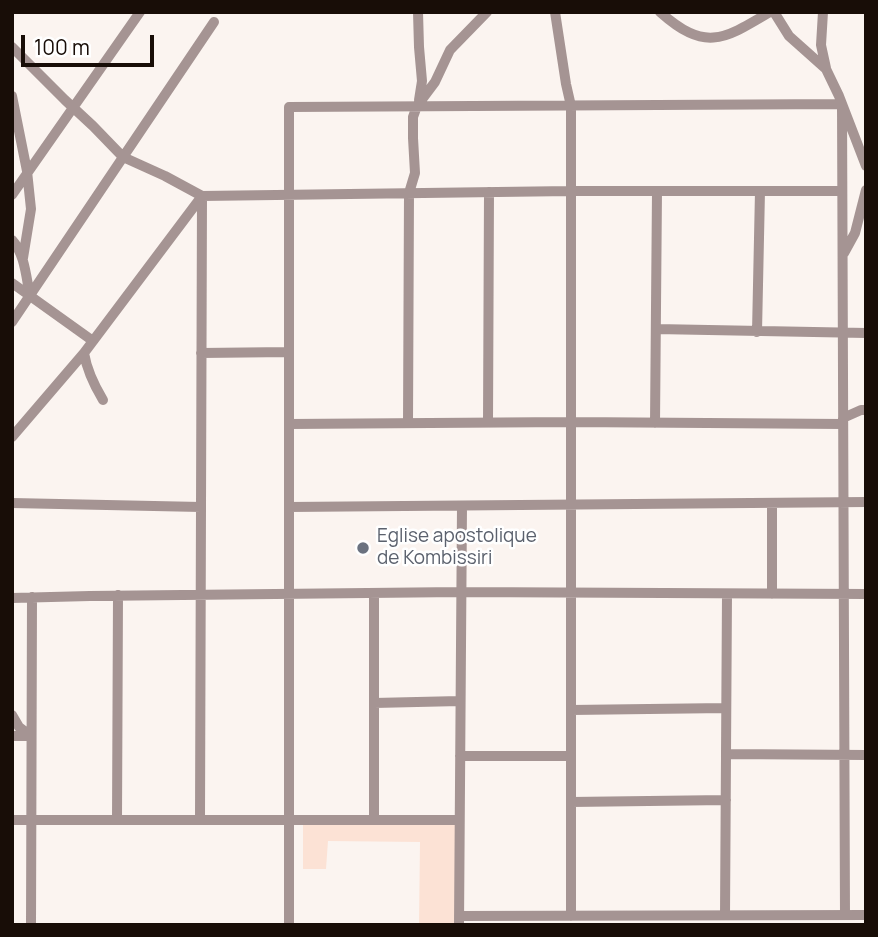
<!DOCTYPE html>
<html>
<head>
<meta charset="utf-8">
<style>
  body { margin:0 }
  #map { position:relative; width:878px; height:937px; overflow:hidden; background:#fbf4f0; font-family:Manrope,sans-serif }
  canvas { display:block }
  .frame { position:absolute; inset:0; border:14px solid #180d07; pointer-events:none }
  .scale { position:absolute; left:21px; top:35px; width:133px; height:32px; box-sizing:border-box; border:4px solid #180d07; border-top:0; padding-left:9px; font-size:21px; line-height:24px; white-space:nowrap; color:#180d07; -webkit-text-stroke:5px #fff; paint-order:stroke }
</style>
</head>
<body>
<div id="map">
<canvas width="878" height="937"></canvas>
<div class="frame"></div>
<div class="scale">100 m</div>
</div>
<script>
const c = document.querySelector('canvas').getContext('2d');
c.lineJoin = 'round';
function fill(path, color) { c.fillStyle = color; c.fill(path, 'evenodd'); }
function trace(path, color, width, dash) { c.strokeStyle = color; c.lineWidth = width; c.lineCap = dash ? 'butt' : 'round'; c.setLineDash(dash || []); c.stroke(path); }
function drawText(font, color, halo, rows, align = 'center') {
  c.font = font + ' Manrope,sans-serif'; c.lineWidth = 5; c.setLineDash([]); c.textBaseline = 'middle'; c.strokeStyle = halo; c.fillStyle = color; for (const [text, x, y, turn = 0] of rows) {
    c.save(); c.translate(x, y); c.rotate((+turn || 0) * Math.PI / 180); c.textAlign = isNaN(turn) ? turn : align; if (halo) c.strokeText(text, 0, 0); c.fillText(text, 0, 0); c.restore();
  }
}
fill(new Path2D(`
  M303 820H459V925H419L420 842 328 841 326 869H303Z`), '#fce2d5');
trace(new Path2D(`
  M418 12 419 47 422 81 419 100
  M555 12 566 84 571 106V916
  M660 12C705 52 723 40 770 12
  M774 12 789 36 826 69 839 96 866 166
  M823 12 821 45 826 68
  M12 47 65 100 93 126 123 157 165 176 202 196 571 191H842
  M12 96 27 171 31 209 23 258
  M12 195 140 12
  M12 240C25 254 26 277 30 296
  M844 253 855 233 866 190
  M12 283 93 341
  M12 322 214 22
  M656 329 866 333
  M757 332 760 191
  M84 353C87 371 94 385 103 400
  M201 353 289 352
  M843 418 861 410H866
  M488 422 489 192
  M408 423 409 193 415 173 413 138V117L417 106 435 82 450 50 487 12
  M655 423 657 191
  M289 424 571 422 843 424
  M12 437 84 353 202 196
  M12 503 201 507
  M289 507 866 502
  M772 594V503
  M12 598 90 596 460 592 866 594
  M374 703 460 701
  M571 710 726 708
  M12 715 19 727 31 736
  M12 736H31
  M726 754 866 755
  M460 756H571
  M571 802 726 800
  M12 820H459
  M117 820 118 595
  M200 820 202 196
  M374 820V593
  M725 915 727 594
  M459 916 866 915
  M31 925 32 597
  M289 925V107L842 104 845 915
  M459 925 462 506`), '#a59493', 10);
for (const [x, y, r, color] of [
  [363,548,7,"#6b7280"]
]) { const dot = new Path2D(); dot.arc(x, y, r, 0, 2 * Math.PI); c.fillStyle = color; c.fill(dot); trace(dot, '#fff', 2.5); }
drawText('19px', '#5b616d', '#fff', [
  ["Eglise apostolique",377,537],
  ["de Kombissiri",377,559]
], 'left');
</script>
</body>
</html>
